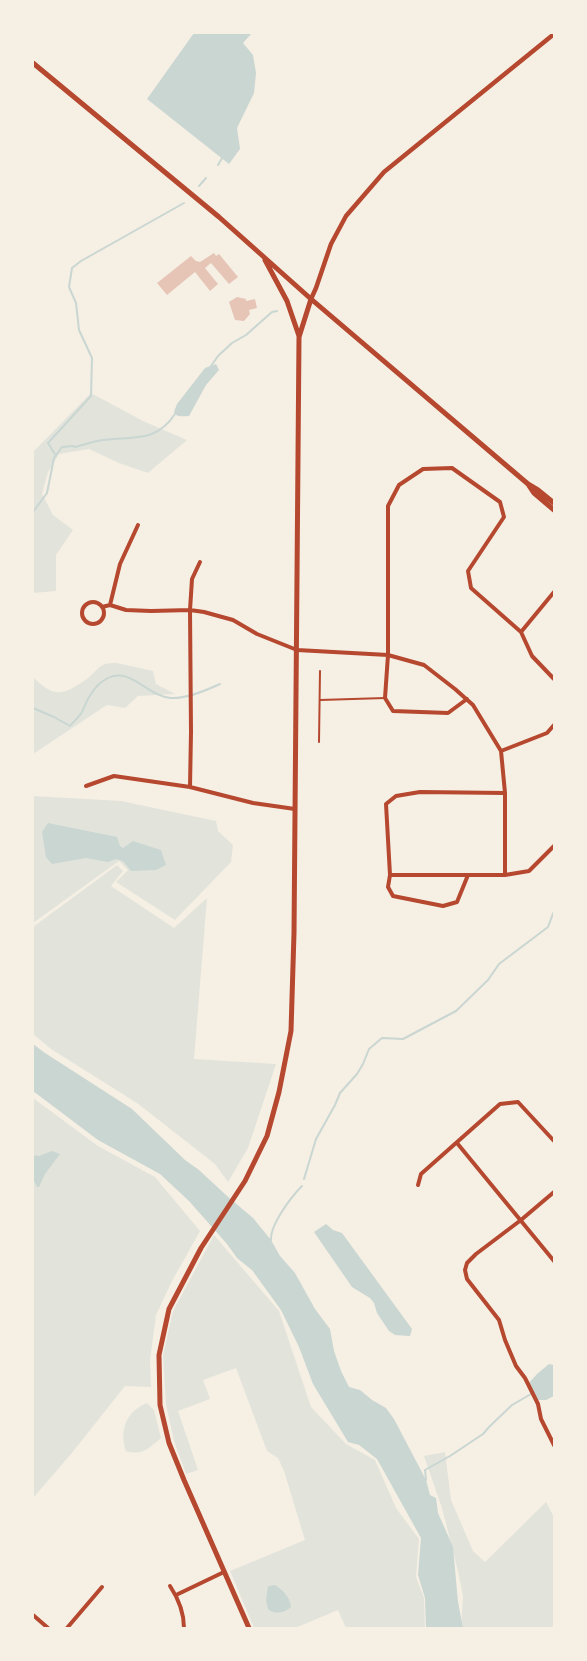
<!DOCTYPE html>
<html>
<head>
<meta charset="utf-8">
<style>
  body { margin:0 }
  #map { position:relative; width:587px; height:1661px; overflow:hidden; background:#f6efe4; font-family:Inter,sans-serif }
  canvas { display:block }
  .frame { position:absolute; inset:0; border:34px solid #f6efe4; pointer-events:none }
</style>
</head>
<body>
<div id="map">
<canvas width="587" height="1661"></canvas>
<div class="frame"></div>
</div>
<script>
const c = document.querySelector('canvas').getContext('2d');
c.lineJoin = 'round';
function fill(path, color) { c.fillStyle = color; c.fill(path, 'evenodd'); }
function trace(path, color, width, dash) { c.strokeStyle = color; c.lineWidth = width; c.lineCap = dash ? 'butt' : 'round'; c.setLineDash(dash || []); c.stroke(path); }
fill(new Path2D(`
  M91 393 143 421 187 440 148 473 119 463 89 449 59 454 48 472 42 494 53 515 73 530 56 555V591L33 593V452Z
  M117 663 153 671 156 684 175 694 138 696 125 708 107 705 33 754V677C55 699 64 695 88 678 93 674 97 668 103 665 107 663 112 663 117 663Z
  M33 796 121 801 216 821 218 831 233 845 231 862 175 920 116 882 128 870 119 861 33 923Z
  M117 865 123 871 111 886 174 928 207 898 194 1059 276 1064 248 1148 228 1182 215 1164 137 1103 51 1049 33 1034V927Z
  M33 1098 98 1146 155 1177 200 1231 172 1281 156 1315 150 1360 151 1387 125 1386 71 1454 33 1498Z
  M214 1235 279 1311 311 1407 346 1444 375 1460 396 1508 419 1539 416 1577 424 1598 425 1628H346L338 1610 295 1628H254L230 1571 305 1540 284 1471 278 1458 267 1451 236 1368 203 1380 210 1399 178 1411 198 1470 186 1474 174 1441 166 1404 163 1355 173 1311Z
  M147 1403 154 1410 161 1438C149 1448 143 1456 126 1451 119 1431 126 1411 147 1403Z
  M445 1452 451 1500 473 1551 485 1562 546 1502 554 1517V1628H461L463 1596 458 1571 442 1508 424 1456Z`), '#e2e4dc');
fill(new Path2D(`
  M194 33H252L243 43 253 55 256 73 254 93 237 128 240 149 229 164 147 99Z
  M216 364 219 370 206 385 189 416C183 416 177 418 174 412L177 404 205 368Z
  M48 823 117 837 120 846 123 848 133 841 161 850 166 865 156 870 131 871 123 861 116 859 108 862 86 858 52 864 46 857 42 832Z
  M33 1044 45 1053 132 1109 185 1160 199 1170 227 1196 253 1218 271 1240 280 1256 295 1273 315 1309 330 1329 334 1351 341 1371 349 1387 360 1390 372 1400 386 1408 394 1419 426 1480 430 1495 436 1498 438 1513 453 1547 458 1602 463 1628H426L425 1598 418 1575 421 1538 377 1459 359 1445 348 1442 313 1384 299 1347 281 1310 252 1270 237 1258 227 1244 189 1201 160 1174 98 1140 33 1091Z
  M52 1151 60 1154 45 1174 39 1187H37L33 1179V1155L39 1156Z
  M326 1224 333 1230 342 1233 412 1329 410 1336 395 1335 389 1331 377 1313 374 1303 370 1298 352 1287 314 1232Z
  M549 1364 554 1365V1396L546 1400H536L530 1392 529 1383 537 1374Z
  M275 1585C283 1590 290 1597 291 1607 285 1613 275 1615 268 1609L266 1600 268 1586Z`), '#c9d6d2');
trace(new Path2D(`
  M218 165 222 158
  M199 186 206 178
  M211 366 218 356 232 343 246 335 272 312 277 311
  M56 456 48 443 91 396 92 358 79 330 76 303 69 287 72 268 81 261 184 203
  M33 512 47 493 54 458 62 447 73 446 75 447C84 445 94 441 103 440 133 436 156 443 175 414
  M33 708 54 717 70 726C74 721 79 717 82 712 87 701 90 693 99 684 127 659 144 696 171 698 185 699 207 690 220 684
  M304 1179 316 1139 335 1105 340 1093 357 1074 363 1064 369 1049 382 1038 403 1039 456 1011 488 980 499 964 548 927 554 911
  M271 1240C270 1225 291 1197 302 1186
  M426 1480 425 1470 450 1456 483 1434 489 1427 512 1405 531 1394`), '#c9d6d2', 2);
fill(new Path2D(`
  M214 253 216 256 219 254 238 277 229 284 211 263 205 268 218 284 210 291 195 272 167 295 157 283 191 256 196 261 200 262Z
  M237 297 246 299V301L255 299 257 308 249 310 250 314 244 321 235 320 229 302Z`), '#e6c5b7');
trace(new Path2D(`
  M320 700 385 698
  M319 742 320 671`), '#b5482f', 2);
trace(new Path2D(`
  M82 613a11 11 0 1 1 22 0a11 11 0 1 1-22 0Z
  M110 605 120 564 138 525
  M102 607 110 605 126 610 151 611 190 610 204 612 233 620 257 634 297 650 388 655 424 665 455 689 473 705 501 751 505 793V875
  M521 632 554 592
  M467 699 448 713 393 711 385 698 388 655V506L399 485 423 469 452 468 500 502 504 517 468 571 471 588 521 632 532 656 554 679
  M501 751 547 733 554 725
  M86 786 114 776 190 787 253 803 295 809
  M190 787 191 732 190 610 192 579 200 562
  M505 793 420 792 396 796 386 804 390 875H505L529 871 554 846
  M390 875 388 887 393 896 443 906 457 902 468 875
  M457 1143 554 1261
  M418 1185 421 1174 500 1104 518 1102 554 1141
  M554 1192 521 1220 476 1254 467 1263 465 1270 467 1279 499 1320 505 1340 516 1366 525 1378 538 1404 541 1419 554 1445
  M170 1586C178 1598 184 1613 184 1628
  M176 1595 224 1572
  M33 1615 48 1628
  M67 1628 102 1587`), '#b5482f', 4);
trace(new Path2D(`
  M311 299 316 288 331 244 346 216 384 172 554 34`), '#b5482f', 4.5);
trace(new Path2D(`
  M33 63 219 217 311 299 528 484
  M265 260 287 301 299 336
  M554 503 538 490 528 484 534 493 554 510
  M249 1628 184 1480 169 1443 160 1405 159 1355 169 1309 201 1248 245 1181 267 1136 279 1092 291 1031 294 933 299 337 311 299`), '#b5482f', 5);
</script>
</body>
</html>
